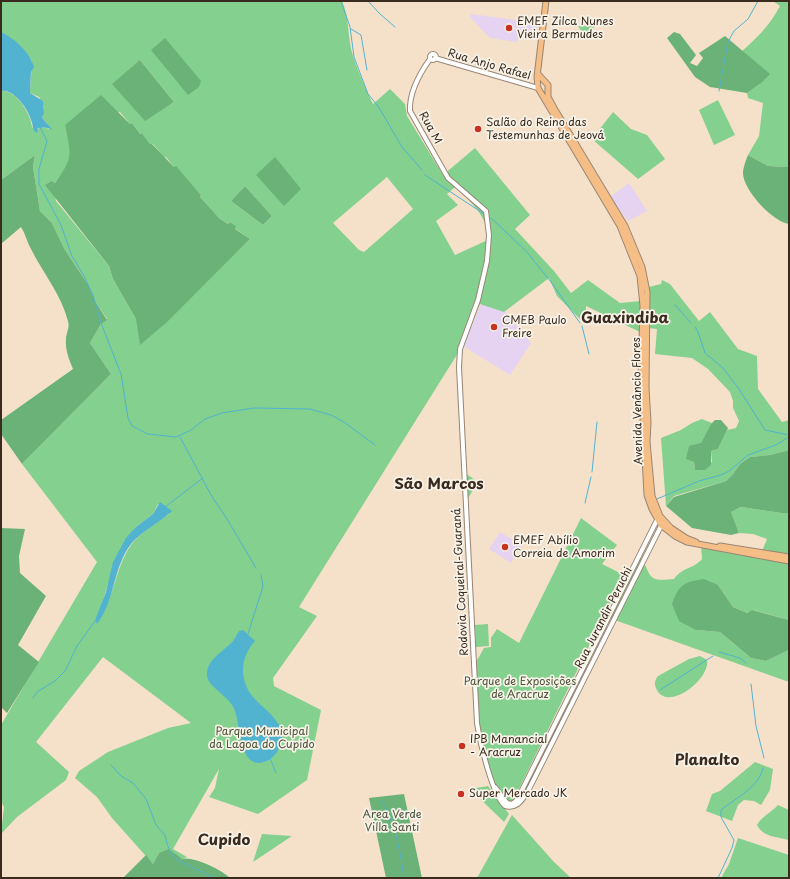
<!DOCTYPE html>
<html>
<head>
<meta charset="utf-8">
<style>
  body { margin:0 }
  #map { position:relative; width:790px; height:879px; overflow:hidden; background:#f5e1ca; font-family:"Playpen Sans",sans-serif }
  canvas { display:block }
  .frame { position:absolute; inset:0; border:2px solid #3b2a1e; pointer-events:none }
</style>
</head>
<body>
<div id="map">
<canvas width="790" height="879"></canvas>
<div class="frame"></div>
</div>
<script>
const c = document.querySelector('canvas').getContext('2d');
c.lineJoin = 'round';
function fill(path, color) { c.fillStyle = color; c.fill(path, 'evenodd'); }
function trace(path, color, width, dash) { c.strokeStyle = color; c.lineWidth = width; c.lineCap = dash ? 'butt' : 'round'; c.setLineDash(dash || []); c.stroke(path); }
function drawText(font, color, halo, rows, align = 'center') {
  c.font = font + ' "Playpen Sans",sans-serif'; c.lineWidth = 3.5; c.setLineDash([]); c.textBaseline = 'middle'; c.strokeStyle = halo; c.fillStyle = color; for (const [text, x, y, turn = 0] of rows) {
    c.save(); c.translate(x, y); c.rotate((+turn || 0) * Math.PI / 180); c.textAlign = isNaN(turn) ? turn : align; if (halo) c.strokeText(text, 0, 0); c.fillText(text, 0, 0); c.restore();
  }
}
fill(new Path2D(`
  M471 14 538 23 536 36 519 33 517 42 490 38 470 17Z
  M629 183 647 211 628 221 610 197Z
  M482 302 504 310 531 343 510 375 463 346Z
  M500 532 522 545 511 563 489 549Z`), '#e5d3f1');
fill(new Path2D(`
  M1 1H342C350 19 347 37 353 56 358 72 366 89 373 104L390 89 405 104 407 116 443 175 475 148 530 215 515 229 554 271 571 293 588 280 620 303 641 301 640 332 586 306V325L557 296 549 278 504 312 480 304 463 345 299 607 317 616 273 678 274 686 321 710 307 780 258 814 209 797 215 788 219 769 173 849 187 857 182 859 159 853 153 864 112 818 97 797 75 778 79 771 108 752 168 728 191 723 103 657 36 742 69 772 66 780 17 817 1 834 4 807 1 801V725L97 562 22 464 111 374 90 343 101 324 107 319 95 301 89 286 65 250 52 223 40 211 33 167 35 155 1 180V91C16 89 31 114 32 127L37 130 40 127 51 129 42 117 44 107 39 97 30 93 32 61 21 47 1 32ZM140 60 174 102 145 120ZM120 112 130 124 132 123 140 134 142 133 150 144H153L164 157H166L174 167H176L201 195 200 197 220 219 228 224 230 222 236 226 234 228 250 239 166 322 136 319 113 279 109 266 56 201 52 181 55 183 69 163 71 153 65 125ZM387 177 413 209 364 252 359 250 333 223ZM245 186 272 216 263 225 231 201ZM455 187C474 205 484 213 490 239L455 255 436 221 458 205 447 194ZM158 504 169 514C156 523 140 533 131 545 114 569 116 599 95 620L100 610 117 555 136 527 153 514Z
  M773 1H789V167H787L768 166 748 155 759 136 763 103 748 98 747 93 760 84 741 52C757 38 770 25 780 6Z
  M578 26H595L586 38Z
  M718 100 735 135 714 145 699 110Z
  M613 112 631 129 647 135 665 159 638 179 592 139Z
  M662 280 670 284 699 321 710 312 738 349 757 356 758 389 782 422 789 420V450L770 455 750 457 740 464 733 474 726 481 674 496 666 506 661 438 681 430 692 423 702 419 712 423 701 443 694 462 695 470 712 462 711 451 718 449 727 430 736 428 739 421 733 408V401L730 392 708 369 692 358 655 354 657 329 648 328 649 287 661 284Z
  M465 473 478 482 467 500Z
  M741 507 781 513H789V554L762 551 767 539 753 534 739 533 731 512Z
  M581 518 617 545 602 564 624 575 513 801 509 804 494 784 479 736 475 664 484 648 491 647V638L497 629 519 643Z
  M701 546 789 561V620L753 610 747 613 733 607 718 585 696 630 720 632 751 658 766 661 789 650V682L609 618 640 556C653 577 646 582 674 579 684 566 692 570 702 559Z
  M488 624 489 646 476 647 475 625Z
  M700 656 707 660C711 679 666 714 656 688 654 684 655 680 658 676L689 659Z
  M755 762 773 769 770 790 761 805 754 801 744 800 738 805 732 821 706 811 712 794 720 791Z
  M488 786 509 814 504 822 470 789Z
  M778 805 789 810V840C777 837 763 837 757 825 763 815 771 813 778 805Z
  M512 815 554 862 571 878H477Z
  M262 834 292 836 253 862Z
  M738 838 789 855V878H721L729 864Z`), '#84d08e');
fill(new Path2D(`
  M674 32 680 34 696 55 690 63 697 66 703 58 699 53 725 36 770 74 760 84 747 93 710 87 695 77 667 38Z
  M165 38 201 81 199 87 188 95 151 50Z
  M140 60 174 102 145 121 112 84Z
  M101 95 130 124 132 123 140 134 142 133 150 144H152L174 167 176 166 201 195 200 197 220 219 228 224 230 222 236 226 235 229 250 239 166 323 140 345 136 319 113 279 109 266 45 185 52 181 55 183C74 156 71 157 65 125Z
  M35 155 33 167 40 211 52 223 65 250 89 286 95 301 107 320 101 324 90 343 111 374 22 464 1 434V420L73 369C69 359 65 350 66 339 66 333 70 328 68 321 61 294 43 273 31 249 27 242 26 235 21 227L1 244V180Z
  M748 155 768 166 789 167V224C773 222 743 190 743 173 743 168 746 160 748 155Z
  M275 157 301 189 284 206 256 175Z
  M245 186 272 216 263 225 231 201Z
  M715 420H721L728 428 718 449 711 451V465L705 470H695L694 462 686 459 689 446 701 443 711 424Z
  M789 450V513H781L741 507 731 512 739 533 731 535 692 528 666 506 674 497 726 481 733 474 740 464 750 457 770 455Z
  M1 528 25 529 19 556 20 573 46 596 18 645 39 662 7 713 1 707Z
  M704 579 718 585 733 607 747 613 752 610 789 620V650L766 661 751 658 720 632 696 630 679 621 672 604C679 585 683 582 704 579Z
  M404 794 422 878H386L369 798Z
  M169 849 182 859C193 856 222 870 230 878H123L146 855 153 864 159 853Z`), '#6bb279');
fill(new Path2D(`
  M1 32C14 38 30 52 34 67L31 72 30 93 43 101 44 113 42 117C45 123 50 125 52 130 49 127 42 127 38 128L37 133 35 132C32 127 33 124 31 120 28 109 14 89 1 91Z
  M160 502 172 511C159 523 142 531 131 544 113 567 115 601 97 624L95 620 106 592 113 562 126 538 136 527 153 514Z
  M243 630 255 641C240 657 239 680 253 697 267 713 294 727 277 752 273 758 267 762 259 763 239 763 240 725 235 711 231 696 206 687 207 674 207 660 221 653 230 644 234 641 236 636 239 631Z`), '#51b3d0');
trace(new Path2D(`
  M341 1 350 27 354 57 368 94 378 106 402 147 422 170
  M368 1 379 13 395 27
  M351 29 361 35 367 70
  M719 91 728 42 734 31 748 19 758 1
  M40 127 47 141 39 169V184L61 225 72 256 84 276 93 295 101 323 121 374 128 418 132 426 148 434 176 437 191 430 205 419 222 413 254 408 310 409 331 415 344 422 375 445
  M425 175 484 214
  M491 218 526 251 551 282 580 323
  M675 305 691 323
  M582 326 589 354
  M695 327 698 332 705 353 723 368 739 389 765 430 789 435
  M180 437 211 495 227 519 256 568
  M592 472 597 422
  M657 499 699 481 721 475 729 471 748 455 776 445 789 437
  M585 503 591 477
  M165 507 203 478
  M248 634 263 586 261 575
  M719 652 740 658 746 663
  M751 684 756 726 764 758
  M660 690 713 656
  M33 698 37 692 55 681 65 671 77 646 95 621
  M270 758 276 773
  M111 765 121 776 133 783 146 799 156 825 165 835 167 844 172 855 183 863 214 878
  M382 801C396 825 400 851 404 878
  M718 878 732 848 734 840 721 817V810C735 798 759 788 763 768`), '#51b3d0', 1);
const minor = new Path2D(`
  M430 57a3 3 0 1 1 6 0a3 3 0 1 1-6 0Z
  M435 58 538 88
  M430 59C420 73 409 92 410 111L448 178 486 211 489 235 487 261 478 300 460 349 459 367 477 723C480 742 492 795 505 806 517 809 521 801 527 793L662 524
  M495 787 507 803 512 804 517 800 658 518`);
const major = new Path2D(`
  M546 1 537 77 538 88 620 226 640 276 643 306 641 379 647 495 652 509 661 525 675 536 687 542 789 561
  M538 74 548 85V97L554 108 625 226 642 267 647 292 646 388 648 422 647 442 652 496 660 516 671 528 686 538 696 542
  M720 546 789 557`);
trace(minor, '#988674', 6);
trace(major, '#988674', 7);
trace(minor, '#fff', 4);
trace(major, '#f6be87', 5);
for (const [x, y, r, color] of [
  [509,28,4,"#c8321e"],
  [478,129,4,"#c8321e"],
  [494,327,4,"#c8321e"],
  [505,547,4,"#c8321e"],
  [462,746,4,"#c8321e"],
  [461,794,4,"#c8321e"]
]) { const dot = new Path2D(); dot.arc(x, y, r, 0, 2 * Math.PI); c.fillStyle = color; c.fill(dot); trace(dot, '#f7f3e8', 1.5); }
drawText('11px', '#3b2a1e', '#f7f3e8', [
  ["EMEF Zilca Nunes",517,22],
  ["Vieira Bermudes",517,35],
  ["Salão do Reino das",486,123],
  ["Testemunhas de Jeová",486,136],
  ["CMEB Paulo",502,321],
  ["Freire",502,334],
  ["EMEF Abílio",513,541],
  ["Correia de Amorim",513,554],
  ["IPB Manancial",470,740],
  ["- Aracruz",470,753],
  ["Super Mercado JK",469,794]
], 'left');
drawText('11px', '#3b2a1e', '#f7f3e8', [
  ["Rua Anjo Rafael",489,65,16],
  ["Rua M",430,128,61],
  ["Avenida Venâncio Flores",638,401,-91],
  ["Rodovia Coqueiral-Guaraná",461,582,-93],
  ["Rua Jurandir Peruchi",604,618,-63]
]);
drawText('11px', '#4d543a', '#f7f3e8', [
  ["Parque de Exposições",520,682],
  ["de Aracruz",520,695],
  ["Parque Municipal",262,732],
  ["da Lagoa do Cupido",262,745],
  ["Area Verde",392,815],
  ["Villa Santi",392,828]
]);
drawText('bold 15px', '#3b2a1e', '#f7f3e8', [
  ["Guaxindiba",625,319],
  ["São Marcos",439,485],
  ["Planalto",707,761],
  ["Cupido",224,841]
]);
</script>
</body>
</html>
